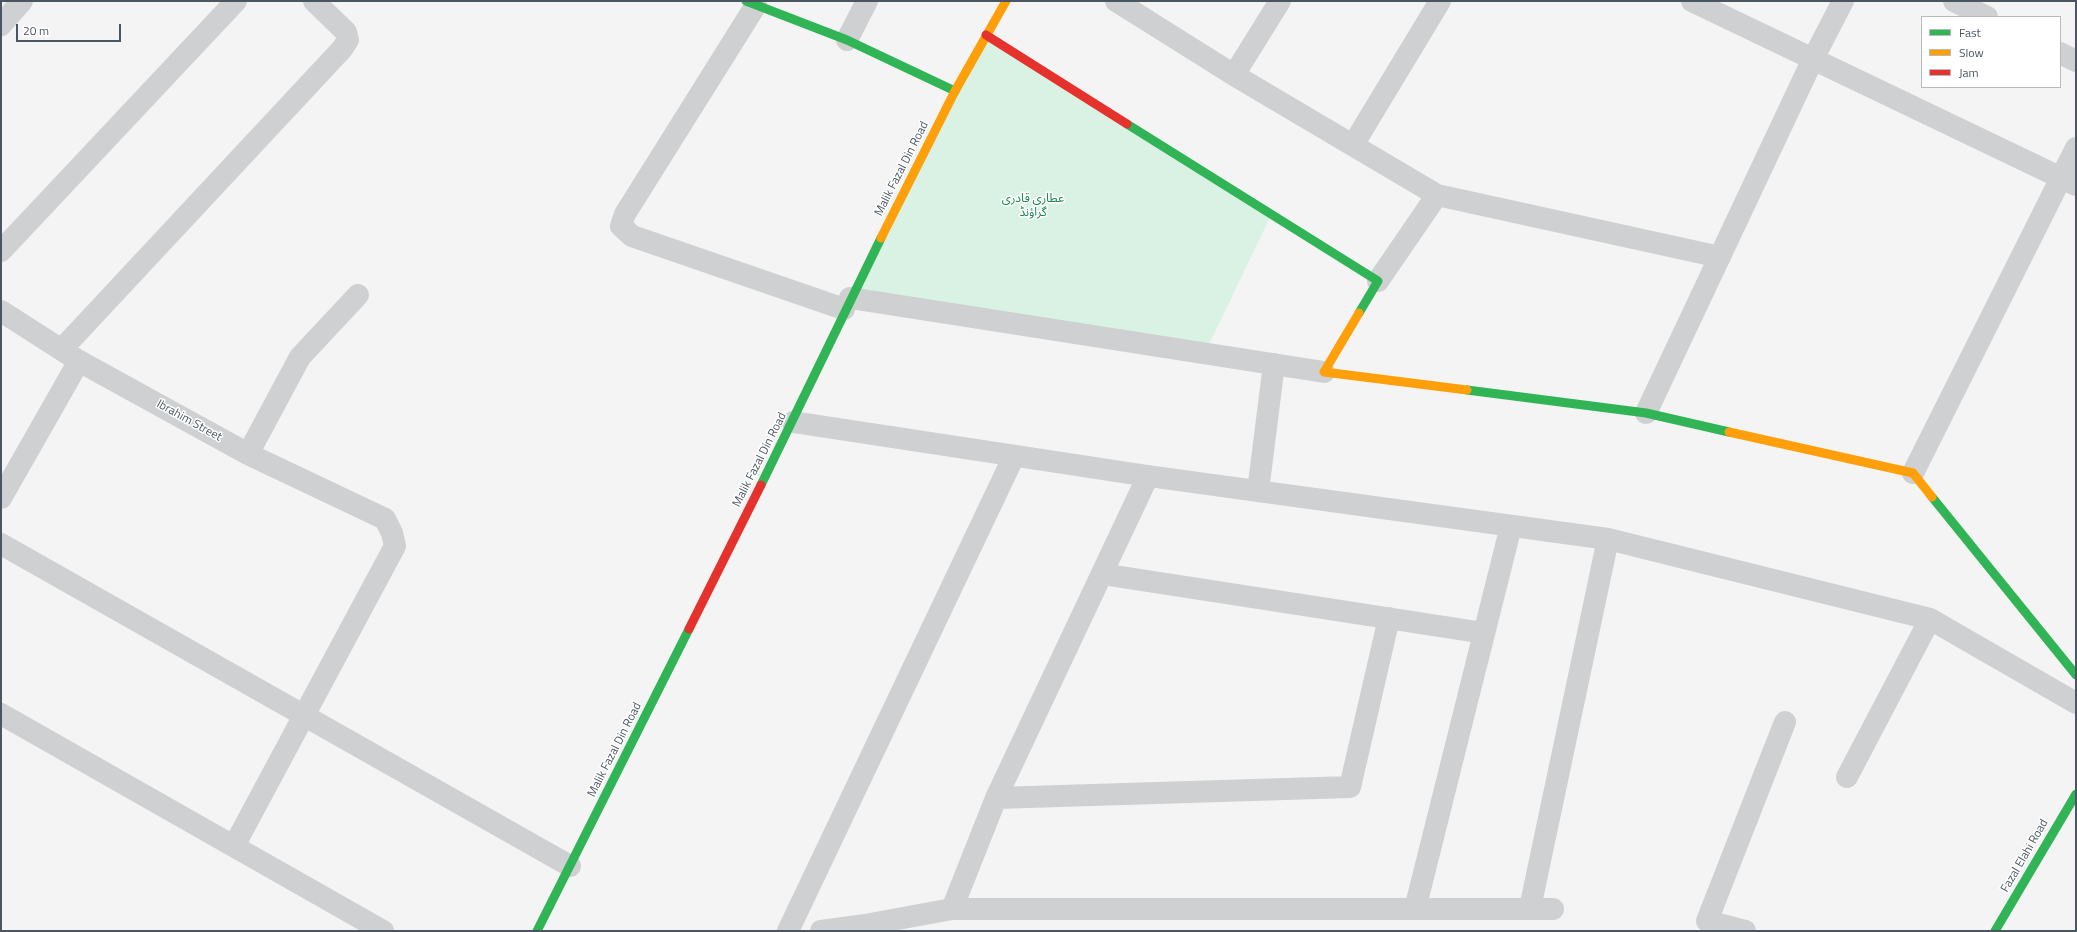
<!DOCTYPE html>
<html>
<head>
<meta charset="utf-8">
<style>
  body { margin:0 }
  #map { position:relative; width:2077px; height:932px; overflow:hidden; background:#f4f4f4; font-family:"Titillium Web",sans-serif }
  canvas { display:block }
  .frame { position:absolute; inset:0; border:2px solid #4a5661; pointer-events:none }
  .legend { position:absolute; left:1921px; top:16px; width:140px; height:72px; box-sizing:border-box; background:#fff; border:1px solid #b7bbc0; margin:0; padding:5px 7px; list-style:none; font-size:12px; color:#4a5661 }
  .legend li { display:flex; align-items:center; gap:8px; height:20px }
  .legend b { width:20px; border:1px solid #b7bbc0 }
  .scale { position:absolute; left:16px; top:24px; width:105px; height:18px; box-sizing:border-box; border:2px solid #4a5661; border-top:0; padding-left:5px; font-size:12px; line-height:14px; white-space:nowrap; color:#4a5661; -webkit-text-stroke:3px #fff; paint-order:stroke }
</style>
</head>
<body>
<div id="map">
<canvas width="2077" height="932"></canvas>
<div class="frame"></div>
<ul class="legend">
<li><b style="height:5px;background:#30b455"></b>Fast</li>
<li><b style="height:5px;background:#ff9f0a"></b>Slow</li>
<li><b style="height:5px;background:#e5322d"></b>Jam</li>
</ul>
<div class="scale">20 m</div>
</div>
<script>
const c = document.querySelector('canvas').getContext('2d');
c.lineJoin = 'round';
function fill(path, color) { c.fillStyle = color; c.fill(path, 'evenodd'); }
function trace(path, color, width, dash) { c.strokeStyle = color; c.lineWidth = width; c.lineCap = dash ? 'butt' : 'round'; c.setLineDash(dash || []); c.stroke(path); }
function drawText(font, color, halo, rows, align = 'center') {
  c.font = font + ' "Titillium Web","Noto Sans Arabic",sans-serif'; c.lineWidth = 3; c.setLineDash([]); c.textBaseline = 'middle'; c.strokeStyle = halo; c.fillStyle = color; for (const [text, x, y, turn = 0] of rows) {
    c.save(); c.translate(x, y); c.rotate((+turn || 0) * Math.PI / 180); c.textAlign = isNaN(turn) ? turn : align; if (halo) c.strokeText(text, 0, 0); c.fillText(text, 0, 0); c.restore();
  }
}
fill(new Path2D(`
  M986 35 1271 215 1205 353 850 298Z`), '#d9f2e3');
trace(new Path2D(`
  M1116 1 1234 75 1437 195 1720 257
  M1692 1 2076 185
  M1954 1 1987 17
  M756 5 625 214 621 226 632 236 844 309
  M1 25 22 1
  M847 40 867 1
  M2060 53 2076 61
  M1234 75 1280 1
  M1353 145 1440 1
  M1 251 236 1
  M1378 281 1437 195
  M850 298 1324 372
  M1 311 79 361 248 454 385 519 392 533 395 546 234 846
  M62 349 342 49 348 40 346 32 314 1
  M1646 413 1813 59 1843 1
  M793 422 1148 476 1608 539 1930 619 2076 703
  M248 454 300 357 358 295
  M1913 473 2076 148
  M1258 491 1274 364
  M1 498 79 361
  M1 544 570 866
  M1102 574 1484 633
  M1 714 383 931
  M1847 777 1930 619
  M996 798 1350 787 1389 618
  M1530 908 1608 539
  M952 909 996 798 1148 476
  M1415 909 1511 526
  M788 931 1014 456
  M821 931 865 925 952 909H1553
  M1745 931 1707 921 1785 722`), '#ced0d2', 22);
trace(new Path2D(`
  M746 1 847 40 955 91
  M1127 124 1378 281 1359 313
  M1467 390 1646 413 1729 432
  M761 485 881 238
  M1932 497 2076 675
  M537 931 689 629
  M1995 931 2076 794`), '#30b455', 9);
trace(new Path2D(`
  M881 238 955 91 1006 1
  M1359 313 1324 372 1467 390
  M1729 432 1913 473 1932 497`), '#ff9f0a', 9);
trace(new Path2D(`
  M986 35 1127 124
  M689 629 761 485`), '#e5322d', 9);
drawText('12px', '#4a5661', '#fff', [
  ["Malik Fazal Din Road",902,169,-63],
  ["Ibrahim Street",189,421,29],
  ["Malik Fazal Din Road",760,460,-63],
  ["Malik Fazal Din Road",615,750,-63],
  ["Fazal Elahi Road",2025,856,-60]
]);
drawText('12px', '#17864f', '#fff', [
  ["عطاری قادری",1033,199],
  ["گراؤنڈ",1033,213]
]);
</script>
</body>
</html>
